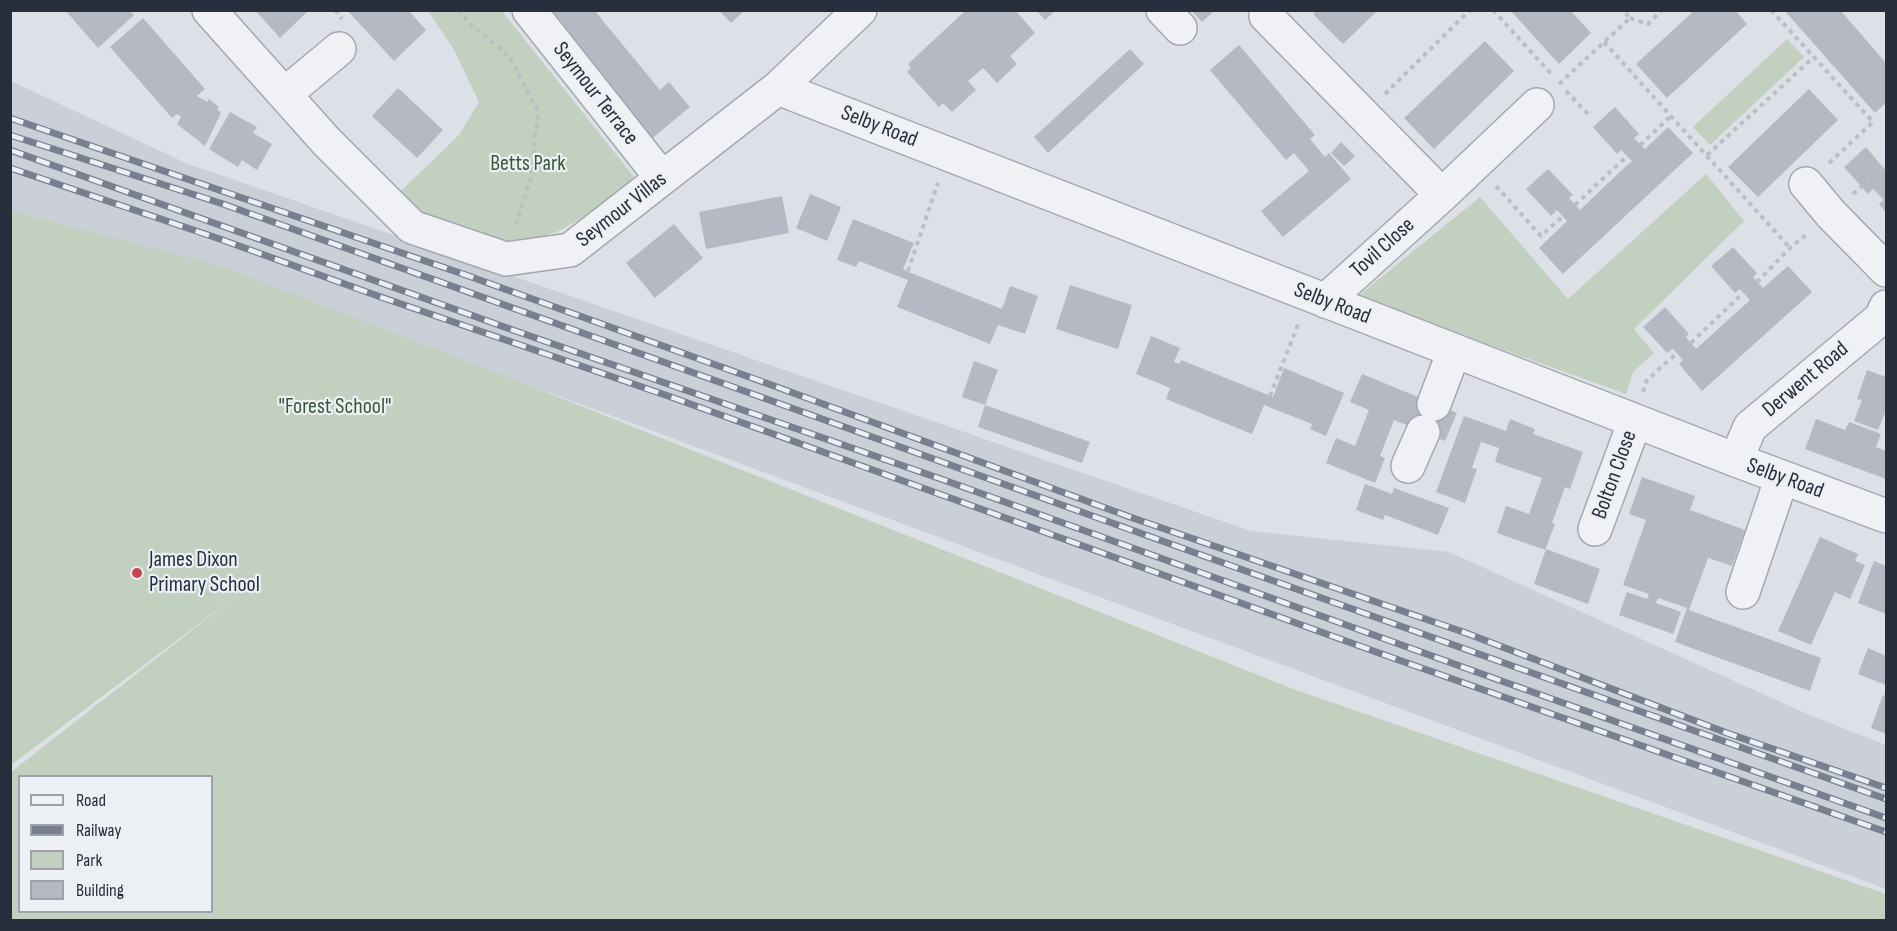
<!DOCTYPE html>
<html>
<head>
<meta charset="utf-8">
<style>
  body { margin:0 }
  #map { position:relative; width:1897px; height:931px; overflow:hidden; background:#dde0e6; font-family:"Sofia Sans Condensed",sans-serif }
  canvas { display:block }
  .frame { position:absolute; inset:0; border:12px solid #272e3c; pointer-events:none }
  .legend { position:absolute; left:18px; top:775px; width:195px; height:138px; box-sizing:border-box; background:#eceff4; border:2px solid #9da2aa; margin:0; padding:8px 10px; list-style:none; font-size:18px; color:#272e3c }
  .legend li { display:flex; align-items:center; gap:12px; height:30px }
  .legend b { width:30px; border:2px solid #9da2aa }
</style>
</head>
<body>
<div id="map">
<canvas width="1897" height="931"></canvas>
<div class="frame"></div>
<ul class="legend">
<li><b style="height:8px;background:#f0f1f5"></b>Road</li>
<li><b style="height:8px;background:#787f8f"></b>Railway</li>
<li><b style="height:16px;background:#c2d0bf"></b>Park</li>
<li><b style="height:16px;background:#b5b9c3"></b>Building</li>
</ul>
</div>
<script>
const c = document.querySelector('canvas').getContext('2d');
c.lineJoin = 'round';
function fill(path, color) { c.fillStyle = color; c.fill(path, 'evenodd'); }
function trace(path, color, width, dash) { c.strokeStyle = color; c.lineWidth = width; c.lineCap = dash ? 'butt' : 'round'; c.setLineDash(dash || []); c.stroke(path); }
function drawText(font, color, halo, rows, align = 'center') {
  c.font = font + ' "Sofia Sans Condensed",sans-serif'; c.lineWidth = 4.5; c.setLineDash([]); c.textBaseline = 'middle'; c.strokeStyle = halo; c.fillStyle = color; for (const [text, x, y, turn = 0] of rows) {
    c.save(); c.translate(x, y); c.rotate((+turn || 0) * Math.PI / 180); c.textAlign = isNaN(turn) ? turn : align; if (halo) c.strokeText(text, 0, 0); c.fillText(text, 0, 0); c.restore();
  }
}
fill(new Path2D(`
  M11 81 188 164 1251 531 1449 552 1805 713 1886 745V889L518 381 11 764Z`), '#cbcfd8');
fill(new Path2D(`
  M428 11H502L634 177 599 208 557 232 521 243 483 238 429 222 401 191 459 135 479 102 453 48Z
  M1787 39 1804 57 1710 145 1693 127Z
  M1706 174 1744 221 1634 329 1654 353 1633 372 1626 394 1357 297 1480 197 1568 299Z
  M11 211 218 265 518 381 1296 690 1886 894V920H11V772L241 592 11 765ZM212 776V912H20V776Z`), '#c2d0bf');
fill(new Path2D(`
  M65 10H129L134 15 98 48Z
  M255 10H309L280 38Z
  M347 10H408L426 30 394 61Z
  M538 10H594L660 90 669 82 690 107 644 145Z
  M719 10H742L743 12 731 23Z
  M966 10H1015L1035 33 1010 56 1017 64 997 83 983 68 968 81 976 90 952 112 943 103 939 107 907 72 911 68 908 64Z
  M1036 10H1056L1045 20Z
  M1191 10H1215L1202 22Z
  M1317 10H1378L1343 44 1313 14Z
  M1510 10H1570L1591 33 1559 64Z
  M1695 10H1735L1747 24 1667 98 1636 64Z
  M1784 10H1840L1886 63V103L1875 113Z
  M143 18 205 89 197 96 207 102 209 99 219 107 217 109 221 113 205 146 177 124 181 117 177 114 172 118 110 47Z
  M1485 41 1514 71 1434 149 1404 118Z
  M1239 45 1315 135 1310 139 1325 157 1329 153 1351 179 1283 237 1261 211 1309 171 1294 153 1286 160 1210 70Z
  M1130 49 1144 64 1048 153 1034 137Z
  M398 88 443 130 417 158 372 116Z
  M1809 89 1838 120 1758 197 1728 167Z
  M1615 107 1639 134 1634 138 1645 149 1668 127 1693 153 1563 274 1539 248 1567 221 1557 210 1551 216 1526 189 1548 169 1573 195 1569 198 1580 210 1625 167 1632 161 1621 150 1617 154 1593 127Z
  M230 112 257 127 253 133 272 144 257 170 242 160 238 167 209 149Z
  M1341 142 1355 156 1344 166 1331 153Z
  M1866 147 1886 171V213L1879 204 1884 200 1873 189 1868 194 1844 167Z
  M810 194 841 207 827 241 796 228Z
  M782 196 789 233 706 249 699 212Z
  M853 219 914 243 903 269 911 273 1002 309 1010 286 1038 296 1025 334 998 325 990 344 897 307 908 280 859 261 856 267 837 260Z
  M674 224 703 258 655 298 626 263Z
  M1733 247 1757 273 1753 277 1763 288 1788 266 1812 292 1702 391 1679 364 1683 360 1673 349 1667 353 1643 327 1665 307 1689 334 1686 337 1696 349 1750 300 1740 289 1735 293 1711 266Z
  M1070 285 1132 305 1118 349 1056 329Z
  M1151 336 1180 348 1174 362 1180 364 1181 360 1273 397 1284 368 1344 393 1326 436 1310 429 1312 424 1264 405 1252 434 1166 399 1170 388 1136 374Z
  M974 361 998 370 985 405 1090 442 1082 463 978 427 985 405 962 397Z
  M1867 370 1886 377V410L1878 430 1854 421 1862 400 1857 399Z
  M1362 374 1457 413 1445 441 1394 420 1380 456 1385 458 1375 483 1326 463 1336 438 1355 446 1369 410 1350 402Z
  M1464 416 1506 431 1510 419 1535 429 1533 434 1583 452 1570 489 1565 487 1552 523 1555 524 1545 550 1497 533 1506 506 1529 514 1542 478 1495 462 1499 448 1481 442 1472 468 1477 469 1465 503 1436 492Z
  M1816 419 1845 430 1849 422 1881 434 1876 447 1886 451V479L1805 449Z
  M1642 477 1695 496 1690 510 1745 530 1732 566 1708 558 1689 610 1821 658 1810 691 1675 642 1687 608 1658 598 1656 603 1681 612 1673 634 1619 615 1627 592 1647 599 1649 594 1623 585 1646 520 1629 514Z
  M1365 484 1392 494 1394 488 1449 508 1438 535 1385 515 1383 520 1356 510Z
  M1820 537 1858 554 1855 561 1865 565 1850 599 1835 592 1811 645 1778 631Z
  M1546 549 1600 569 1588 604 1534 584Z
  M1874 561 1886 566V614L1858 603Z
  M1868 648 1886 656V685L1858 674Z
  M1883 695 1886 696V734L1871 728Z`), '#b5b9c3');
const minor = new Path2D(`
  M209 10 326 141 412 227 506 259 570 250 778 88 860 10
  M529 10 662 178
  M1163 10 1180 28
  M1266 16 1442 195
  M778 88 1736 460 1886 516
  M285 94 339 49
  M1806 184 1831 214 1886 270
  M1325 301 1442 195 1537 105
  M1434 404 1454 351
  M1736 460 1750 427 1881 318 1886 307
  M1408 466 1423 432
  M1595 529 1635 421
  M1743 592 1782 477`);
trace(minor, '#a3a7b0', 36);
trace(new Path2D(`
  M335 10 342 19
  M458 10 471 25 509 56 538 112 531 178 516 226
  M1493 10 1553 76
  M1771 10 1873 122 1828 164
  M1630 18 1648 24 1662 10
  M1604 42 1790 248
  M1559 84 1630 18 1623 10
  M1566 91 1588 114
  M1385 94 1470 10
  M1640 145 1671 116
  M1707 155 1814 57
  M1496 186 1541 236 1562 217
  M1853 194 1886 165
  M1575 205 1627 156
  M908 271 938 183
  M1757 282 1790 248 1807 234
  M1691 343 1743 293
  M1643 392 1647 380 1677 353
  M1270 396 1299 322`), '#bcbec5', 4, [4.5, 4.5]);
trace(minor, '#f0f1f5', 33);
const rail = new Path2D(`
  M10 118 463 274 777 387 1130 517 1466 633 1727 733 1886 788
  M10 135 223 204 1257 575 1886 799
  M10 150 510 329 941 479 1496 679 1886 818
  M10 168 217 238 378 296 671 397 1379 653 1886 832`);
trace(rail, '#787f8f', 7);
trace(rail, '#eceff4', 4.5, [14]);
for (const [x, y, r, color] of [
  [137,573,6,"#c74650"]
]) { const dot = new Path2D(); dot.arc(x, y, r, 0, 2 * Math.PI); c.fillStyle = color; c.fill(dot); trace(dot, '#eceff4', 2); }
drawText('22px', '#272e3c', '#eceff4', [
  ["Seymour Terrace",595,94,52],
  ["Selby Road",879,127,21],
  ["Seymour Villas",622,210,-38],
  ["Tovil Close",1383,248,-42],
  ["Selby Road",1332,304,21],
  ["Derwent Road",1806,380,-40],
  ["Bolton Close",1615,475,-70],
  ["Selby Road",1785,479,20]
]);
drawText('22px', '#395735', '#eceff4', [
  ["Betts Park",528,164],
  ["\"Forest School\"",335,407]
]);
drawText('22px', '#272e3c', '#eceff4', [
  ["James Dixon",149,560],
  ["Primary School",149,585]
], 'left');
</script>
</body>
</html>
